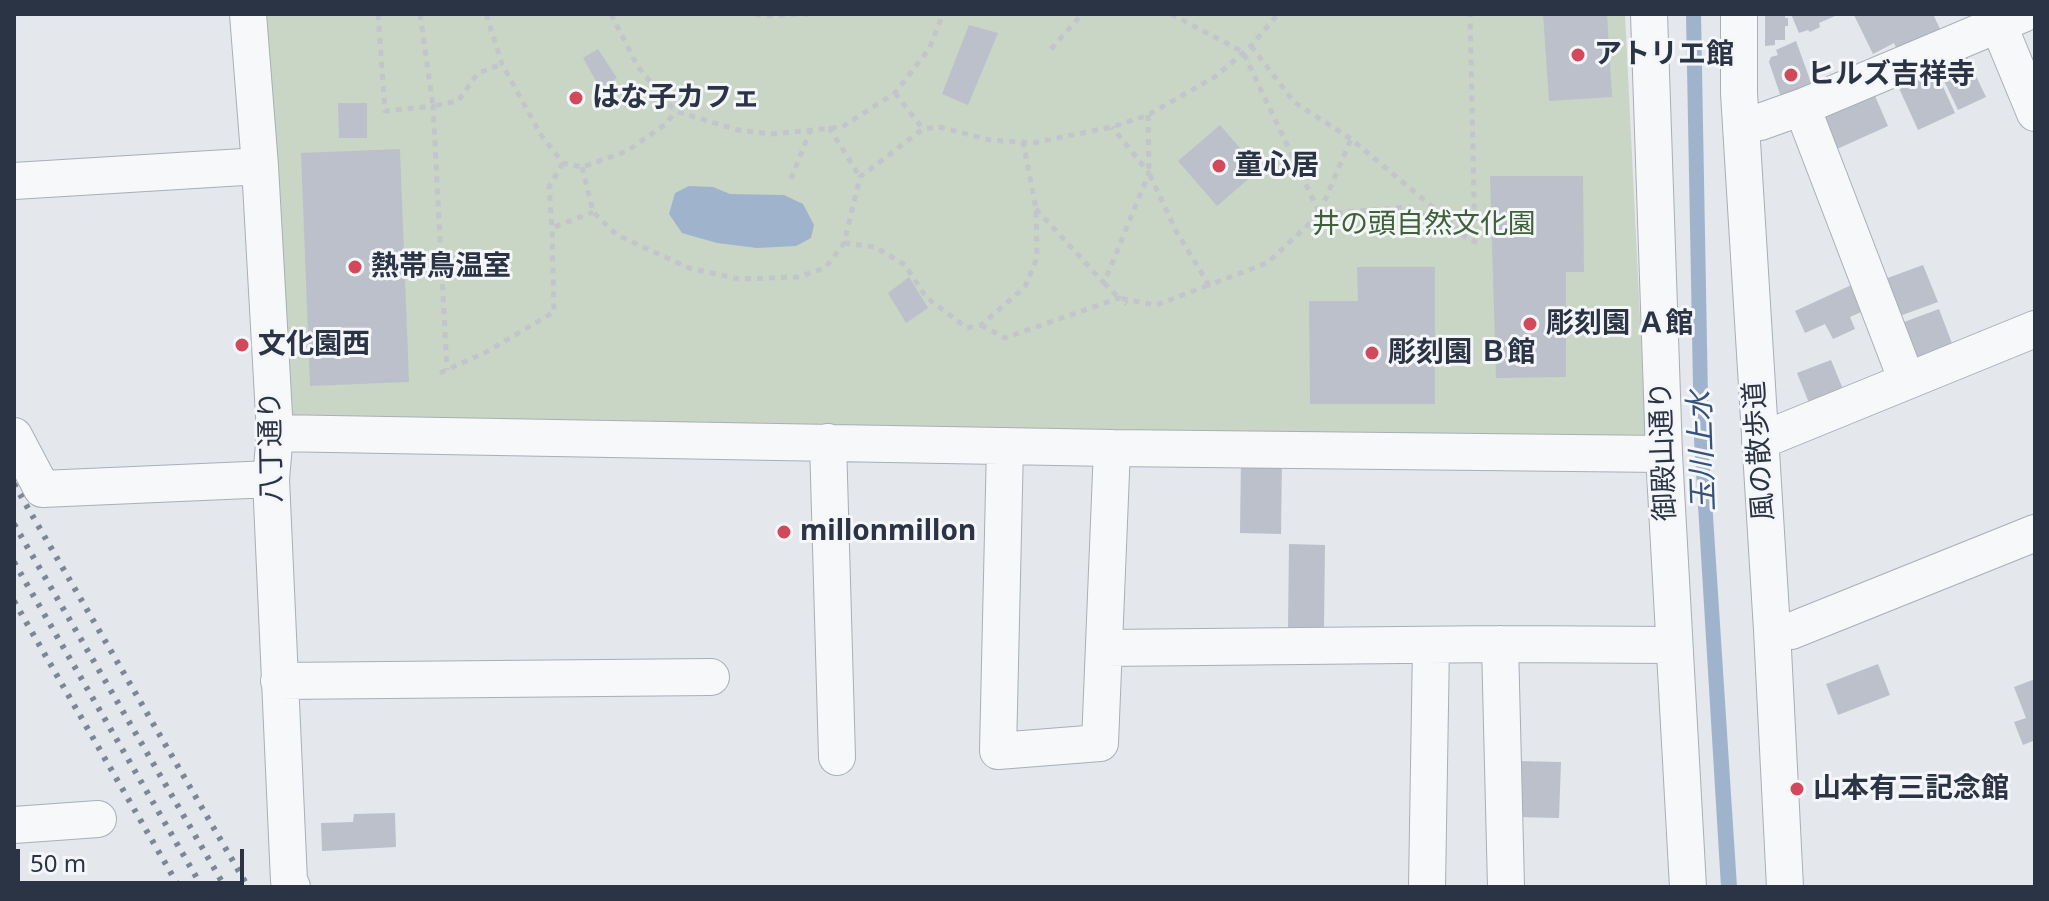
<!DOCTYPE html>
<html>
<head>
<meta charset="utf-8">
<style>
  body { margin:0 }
  #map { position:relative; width:2049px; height:901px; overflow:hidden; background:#e4e7ec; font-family:"Noto Sans",sans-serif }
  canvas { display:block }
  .frame { position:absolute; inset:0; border:16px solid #2b3445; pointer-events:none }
  .scale { position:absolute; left:16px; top:849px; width:228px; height:36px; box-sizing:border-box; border:4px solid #2b3445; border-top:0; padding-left:10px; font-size:24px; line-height:28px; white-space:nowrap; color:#2b3445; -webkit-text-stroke:6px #f4f6f9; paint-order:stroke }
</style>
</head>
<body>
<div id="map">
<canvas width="2049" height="901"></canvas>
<div class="frame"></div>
<div class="scale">50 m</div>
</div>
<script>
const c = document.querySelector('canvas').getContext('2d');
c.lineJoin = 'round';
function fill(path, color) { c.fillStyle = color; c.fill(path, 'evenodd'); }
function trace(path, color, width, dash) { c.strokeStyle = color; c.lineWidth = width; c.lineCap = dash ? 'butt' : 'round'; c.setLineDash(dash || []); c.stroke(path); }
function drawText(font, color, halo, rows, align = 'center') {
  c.font = font + ' "Noto Sans","Noto Sans JP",sans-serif'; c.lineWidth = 6; c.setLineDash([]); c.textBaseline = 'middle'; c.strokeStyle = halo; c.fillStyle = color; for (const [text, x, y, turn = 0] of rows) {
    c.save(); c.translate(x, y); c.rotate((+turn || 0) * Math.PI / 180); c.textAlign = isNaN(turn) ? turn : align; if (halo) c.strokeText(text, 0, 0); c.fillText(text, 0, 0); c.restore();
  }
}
fill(new Path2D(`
  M254 14H1625L1646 439 288 421Z`), '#c9d6c5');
fill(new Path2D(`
  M1686 14H1701L1709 454 1737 887H1721L1694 439Z
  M689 186 713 187 730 194 784 195 803 204 814 225 811 238 796 246 757 248 717 243 682 233 669 214 675 193Z`), '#9fb4cc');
fill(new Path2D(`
  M1543 14H1607L1612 97 1549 101Z
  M1765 14H1785V18H1788V26H1785V40H1775V45L1765 46Z
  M1791 14H1834L1835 16 1819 23 1820 27 1810 32 1808 30 1799 33Z
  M1857 14H1933L1941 31 1898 52 1894 43 1873 54 1854 15Z
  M969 25 998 33 968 105 942 94Z
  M1796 41 1813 88 1782 100 1769 62 1771 57 1778 55 1776 50Z
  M598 49 617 78 600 88 583 58Z
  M1966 55 1986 97 1958 110 1938 68Z
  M1935 69 1955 113 1918 130 1898 86Z
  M1875 96 1888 126 1837 149 1824 118Z
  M338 103H367V138H339Z
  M1220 125 1259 170 1217 206 1178 161Z
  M400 149 409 382 310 386 301 153Z
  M1490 176H1583L1584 272H1566V377L1496 378Z
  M1923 265 1938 302 1897 317 1882 280Z
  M1357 267H1435V404H1310L1309 301H1358Z
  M909 277 928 308 906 323 888 293Z
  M1858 282 1870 308 1850 317 1855 329 1833 339 1825 324 1805 333 1795 311Z
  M1939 309 1956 354 1922 367 1904 322Z
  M1831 360 1845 394 1811 408 1797 373Z
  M1241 457 1282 459 1281 534 1240 533Z
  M1289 544 1325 545 1324 627H1288Z
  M1878 664 1890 695 1838 715 1826 684Z
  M2035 679V747L2033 741 2023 745 2014 722 2026 718 2014 687Z
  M1518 761 1561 762 1559 818 1516 817Z
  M395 813 396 847 322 851 321 823 353 822 354 814Z`), '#bbc0ca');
const minor = new Path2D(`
  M248 14 260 166 275 433 271 479 289 881 292 887
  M1649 14 1664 454 1688 887
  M1739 14V93L1772 630 1785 887
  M1994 14 2035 113
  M1802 107 1907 381
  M1741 125 1760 122 1802 107 2023 14
  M14 181 260 166
  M275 433 1112 448 1664 454
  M14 436 42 489 271 479
  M1760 441 2035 329
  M828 442 837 757
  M1005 446 998 751 1100 743 1112 448
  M1772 630 1791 631 2035 533
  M1500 644 1506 887
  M1105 648 1500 644 1674 645
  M279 681 711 677
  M14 825 98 819
  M1427 887 1431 645`);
trace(minor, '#a9aeb7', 38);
trace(new Path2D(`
  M378 14 385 111 433 106 447 370
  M420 14 433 106 458 101 478 73 502 64
  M486 14 502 64 541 135 563 163 582 167 627 151 666 124 675 111
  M611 14 638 67 675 111 738 130 772 134 842 127 895 93 929 49 943 14
  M755 14 763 16 810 14
  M1171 14 1243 52 1320 214
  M1251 46 1294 102 1351 139 1465 234
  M1051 49 1082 14
  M895 93 923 129
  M1148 115 1149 173 1176 231 1209 285 1267 263 1320 214 1409 207 1475 242 1470 14
  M828 129H830L860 177
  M563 163 549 187 552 228 593 212
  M582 167 593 212 617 235 689 268 739 279 798 277 825 268 844 243 860 177 923 129 939 127 990 140 1033 143 1112 127 1148 115 1216 76 1251 46 1278 14
  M791 179 810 131
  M1036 209 1104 283 1149 173 1112 127
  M1320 212 1351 139
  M844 243 875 247 905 265 926 297 967 328 981 325 1025 287 1037 258 1036 208 1023 142H1021
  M1104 283 1119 298 1156 305 1209 285
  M981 325 1005 338 1119 298 1127 304
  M440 373 488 351 554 312 552 228`), '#c2c5cb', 5, [6, 6]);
trace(minor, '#f7f8fa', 36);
trace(new Path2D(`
  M14 484 248 887
  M14 524 225 887
  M14 562 202 887
  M14 601 179 887`), '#7d8696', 6, [4, 8]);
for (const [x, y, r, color] of [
  [1578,55,8,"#d1495b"],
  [1791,75,8,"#d1495b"],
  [576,98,8,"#d1495b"],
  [1219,166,8,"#d1495b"],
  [355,267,8,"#d1495b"],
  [1530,324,8,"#d1495b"],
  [242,345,8,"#d1495b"],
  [1372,353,8,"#d1495b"],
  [784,532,8,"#d1495b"],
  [1797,789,8,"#d1495b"]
]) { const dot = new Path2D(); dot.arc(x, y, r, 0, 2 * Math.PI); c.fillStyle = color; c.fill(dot); trace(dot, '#f4f6f9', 3); }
drawText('bold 28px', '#2b3445', '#f4f6f9', [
  ["アトリエ館",1594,55],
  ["ヒルズ吉祥寺",1807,75],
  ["はな子カフェ",592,98],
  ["童心居",1235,166],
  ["熱帯鳥温室",371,267],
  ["彫刻園 Ａ館",1546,324],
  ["文化園西",258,345],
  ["彫刻園 Ｂ館",1388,353],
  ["millonmillon",800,532],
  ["山本有三記念館",1813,789]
], 'left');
drawText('28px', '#3f6138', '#f4f6f9', [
  ["井の頭自然文化園",1424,225]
]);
drawText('28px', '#2b3445', '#f4f6f9', [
  ["八丁通り",272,447,-91],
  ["御殿山通り",1664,451,-92],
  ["風の散歩道",1760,451,-94]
]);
drawText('italic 30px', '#34527a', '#f4f6f9', [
  ["玉川上水",1703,451,-92]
]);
</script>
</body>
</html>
